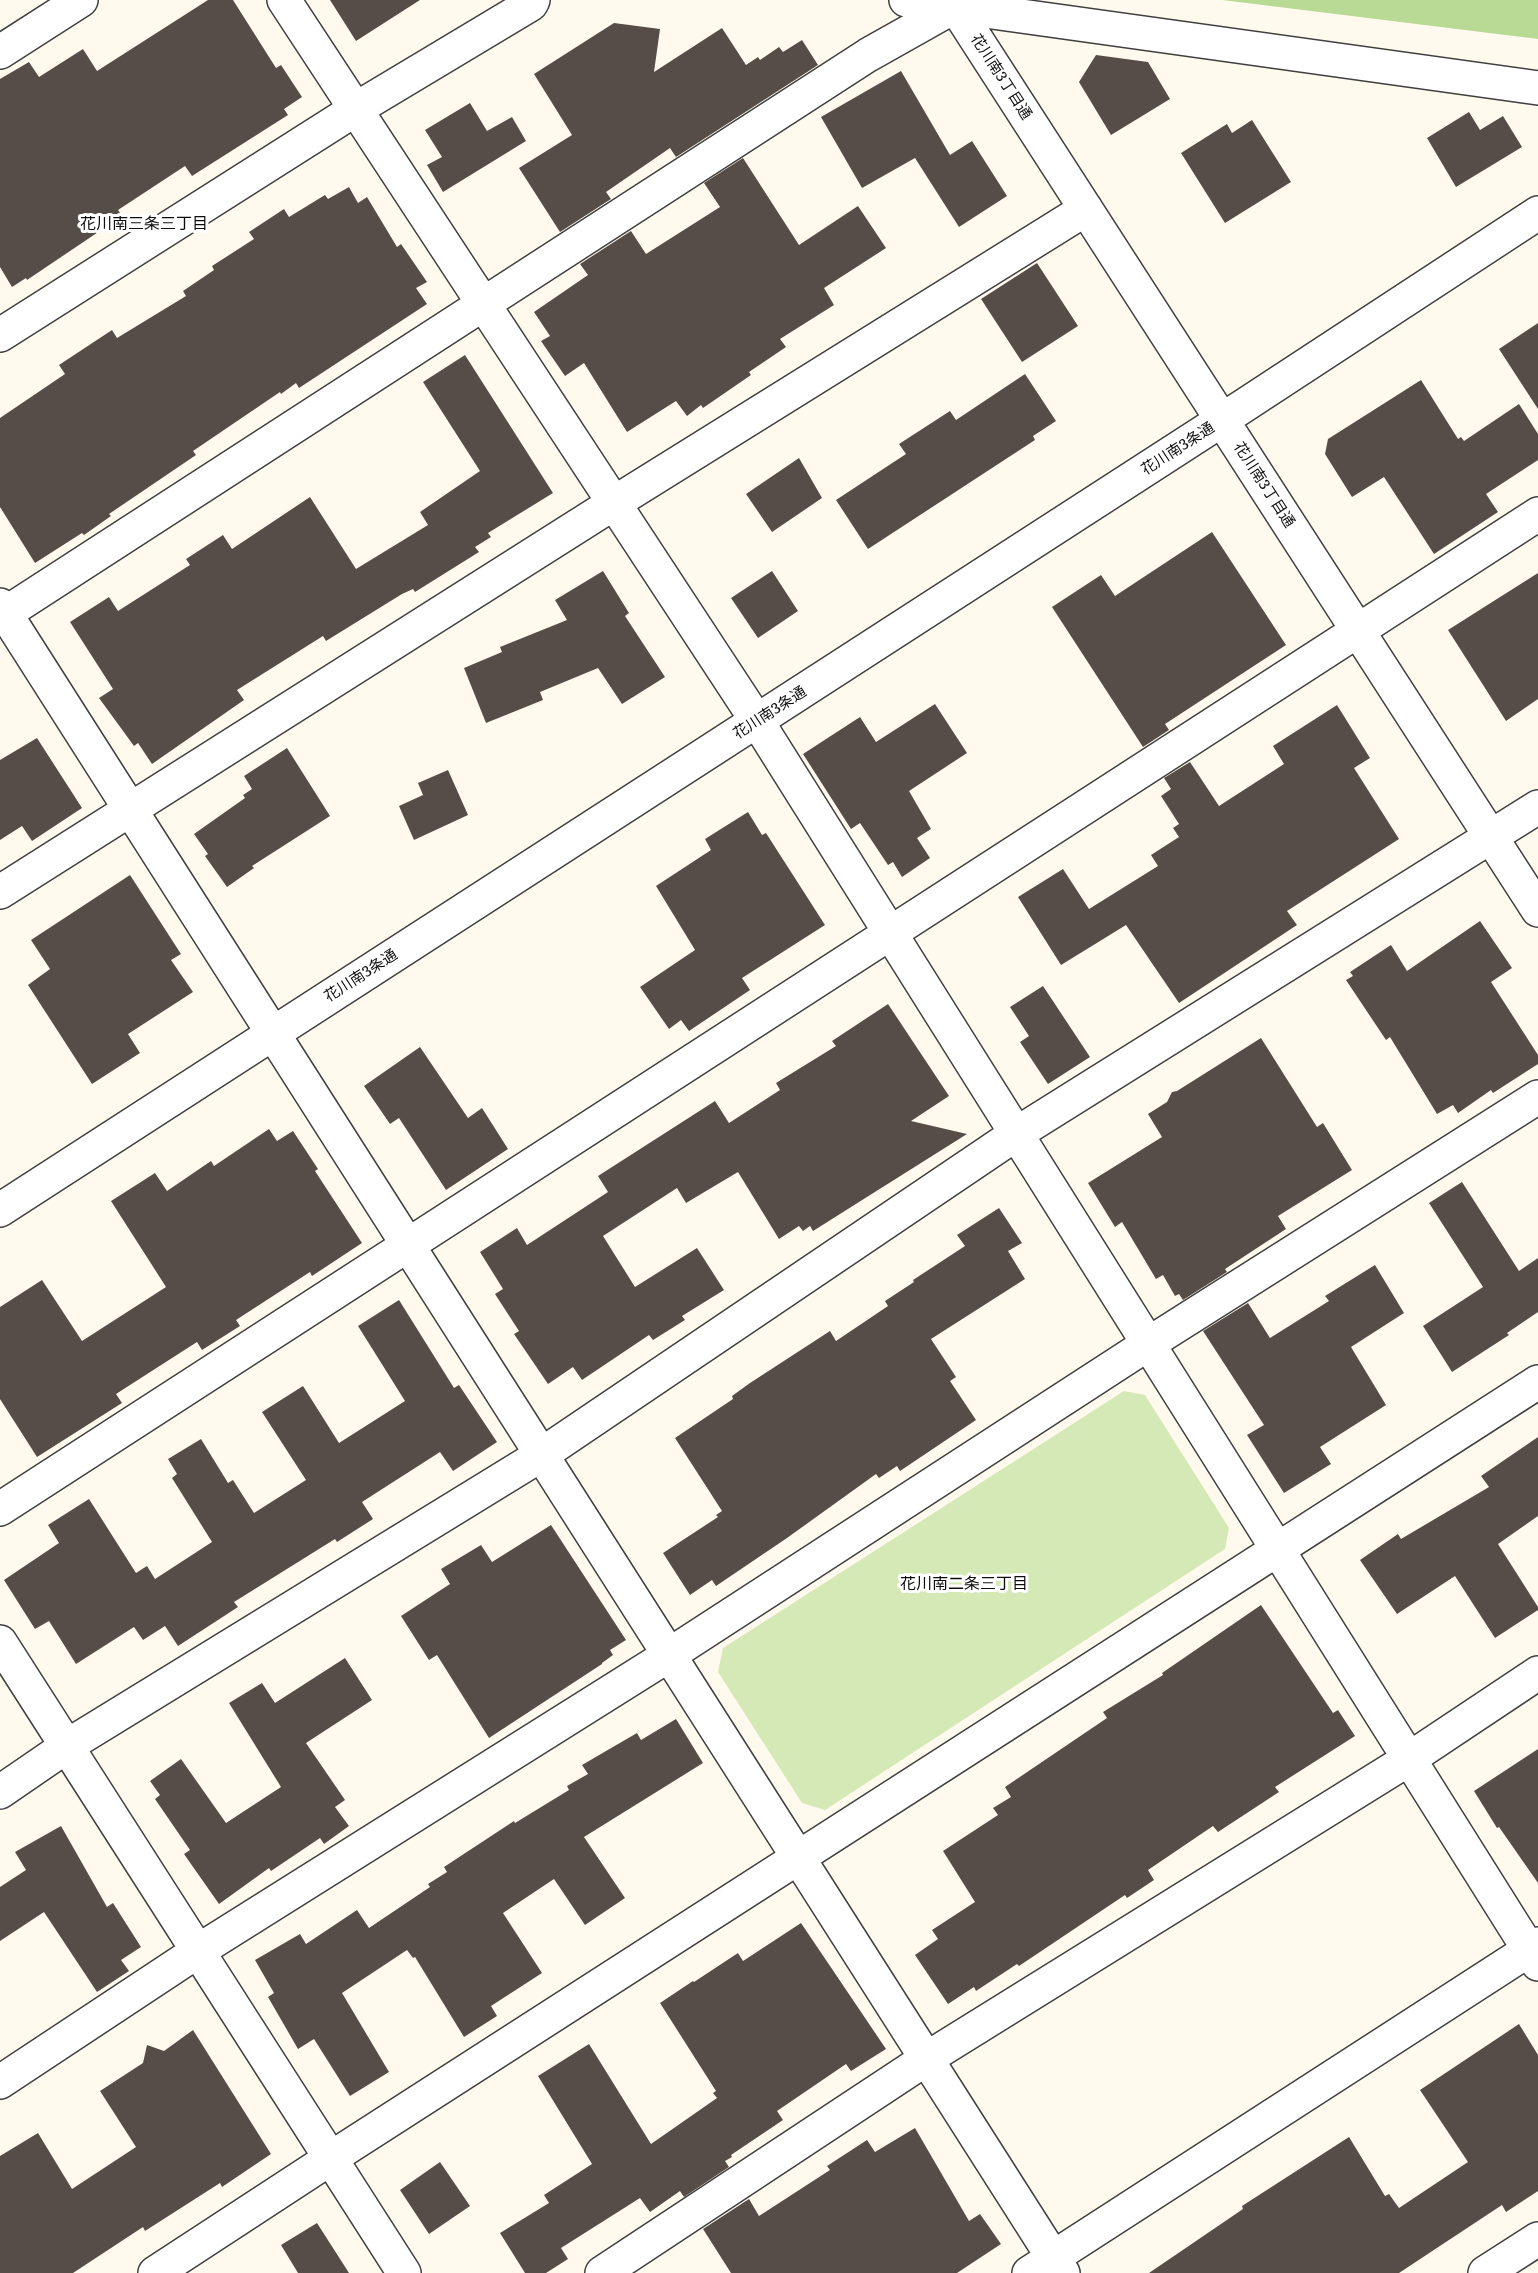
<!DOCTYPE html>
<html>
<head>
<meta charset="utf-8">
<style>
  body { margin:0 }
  canvas { display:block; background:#fffaed }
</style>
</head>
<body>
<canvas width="1538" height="2273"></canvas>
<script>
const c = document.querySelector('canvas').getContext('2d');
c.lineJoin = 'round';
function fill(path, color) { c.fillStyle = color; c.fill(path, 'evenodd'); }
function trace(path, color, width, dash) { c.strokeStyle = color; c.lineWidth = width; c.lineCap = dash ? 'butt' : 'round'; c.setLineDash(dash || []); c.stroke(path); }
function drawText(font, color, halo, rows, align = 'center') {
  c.font = font + ' Literata,"Noto Sans JP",serif'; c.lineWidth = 6; c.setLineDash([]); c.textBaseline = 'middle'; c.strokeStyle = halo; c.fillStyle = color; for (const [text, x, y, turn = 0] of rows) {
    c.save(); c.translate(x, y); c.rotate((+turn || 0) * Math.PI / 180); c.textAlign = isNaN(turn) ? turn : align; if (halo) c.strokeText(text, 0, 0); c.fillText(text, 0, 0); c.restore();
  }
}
fill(new Path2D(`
  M1124 1391 1145 1395 1229 1528 1225 1549 825 1810 802 1803 718 1672 723 1648Z`), '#d4e9b6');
fill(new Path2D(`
  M1222 0H1538V39Z`), '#b9da95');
fill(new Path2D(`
  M208 0H233L276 68 281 65 302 97 284 109 288 115 192 176 185 166 118 210 122 216 27 280 26 278 12 287 0 267V79L29 62 39 77 83 49 97 71Z
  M330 0H420L356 41Z
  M614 23 660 29 654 72 722 28 746 65 758 57 760 60 779 47 783 52 802 40 818 65 676 157 670 148 606 192 611 199 560 232 519 168 572 135 534 74Z
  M1096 55 1148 62 1170 99 1111 135 1079 82Z
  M901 71 950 155 972 141 1007 196 959 227 915 158 862 188 821 117Z
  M470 103 487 131 512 117 526 141 443 192 427 165 442 157 425 130Z
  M1469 112 1480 130 1503 116 1522 147 1456 187 1427 138Z
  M1252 120 1291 182 1225 223 1181 153 1227 124 1232 133Z
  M743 158 799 245 858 206 886 248 824 288 834 305 780 339 786 347 749 372 751 375 703 408 701 405 687 416 676 401 627 432 584 363 565 376 541 341 550 336 534 312 588 275 580 264 631 231 646 254 720 207 704 183Z
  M349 187 358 203 367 197 397 247 401 244 427 282 416 288 427 304 299 388 296 383 281 394 280 392 193 451 196 455 109 514 111 516 84 535 82 533 35 563 0 507V418L65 374 59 365 112 330 117 338 186 296 183 291 214 270 212 266 254 239 249 232 284 209 289 217 325 195 328 199Z
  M1037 263 1078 326 1022 362 981 299Z
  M1538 323V409L1499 349Z
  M465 355 553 493 488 533 491 537 475 547 479 552 415 592 413 589 402 594 326 641 323 636 237 690 244 700 152 764 138 743 134 746 99 698 113 689 70 622 109 597 118 611 190 565 186 559 223 535 232 549 310 497 356 569 428 525 420 512 480 471 423 382Z
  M1025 374 1056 421 1033 436 1035 440 868 549 836 500 906 454 899 444 950 411 956 420Z
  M1421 380 1458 439 1461 437 1464 441 1519 404 1538 434V460L1486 494 1498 512 1434 554 1384 477 1352 497 1325 454 1328 439Z
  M799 458 822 498 772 532 746 494Z
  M1212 532 1286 645 1165 724 1169 730 1143 747 1052 607 1101 575 1115 596Z
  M603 571 629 613 625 616 665 677 622 704 598 668 540 692 543 700 486 723 464 668 502 652 500 647 567 620 555 600Z
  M772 571 798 611 758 638 731 598Z
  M1538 573V699L1506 721 1448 630Z
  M935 704 967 753 909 791 931 829 917 838 930 858 902 877 893 862 888 865 860 823 851 829 803 754 860 717 876 742Z
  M1337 705 1370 758 1354 768 1399 839 1287 911 1297 925 1179 1003 1126 925 1061 965 1018 897 1063 869 1089 909 1158 866 1151 855 1179 837 1173 828 1179 824 1161 796 1171 789 1164 778 1190 762 1219 806 1284 764 1273 746Z
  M37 738 82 808 32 841 22 826 0 840V760Z
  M287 748 330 816 252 866 254 868 227 887 205 856 208 854 194 834 245 798 243 795 252 789 244 776Z
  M448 770 468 815 414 840 399 806 423 795 418 783Z
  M748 812 762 835 766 833 825 925 742 978 750 990 689 1031 681 1020 669 1029 640 987 695 950 656 886 711 850 705 839Z
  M130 875 181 954 171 960 193 992 128 1034 140 1053 92 1084 28 985 50 969 31 940Z
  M1480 921 1512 968 1491 982 1538 1055V1064L1493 1093 1491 1090 1458 1113 1453 1105 1437 1114 1390 1037 1386 1040 1346 980 1353 976 1350 972 1391 945 1407 971Z
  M1043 986 1090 1057 1048 1084 1020 1042 1029 1036 1010 1007Z
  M888 1004 949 1096 911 1121 967 1134 813 1231 810 1226 803 1231 799 1226 779 1239 738 1172 686 1203 677 1188 603 1236 635 1287 697 1248 724 1290 682 1316 685 1320 653 1340 649 1335 582 1380 573 1367 548 1384 514 1334 519 1331 495 1294 503 1289 480 1252 517 1228 527 1245 608 1192 598 1176 715 1101 729 1123 780 1090 776 1083 836 1046 832 1041Z
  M1261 1038 1317 1127 1323 1123 1352 1170 1278 1216 1286 1229 1225 1269 1227 1272 1183 1300 1179 1294 1175 1296 1163 1275 1156 1279 1122 1222 1115 1227 1088 1183 1162 1137 1148 1114 1167 1102 1172 1092 1177 1091Z
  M420 1047 468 1118 482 1108 508 1149 446 1190 399 1118 390 1124 364 1086Z
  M269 1129 277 1141 293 1131 318 1169 315 1171 362 1243 312 1276 310 1272 236 1320 240 1326 202 1350 197 1342 116 1394 122 1403 37 1457 0 1399V1307L42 1280 82 1341 166 1287 111 1201 155 1173 167 1191 211 1161 214 1166Z
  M1462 1182 1519 1271 1538 1258V1312L1507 1333 1509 1335 1452 1372 1423 1326 1483 1287 1429 1203Z
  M999 1208 1022 1243 1008 1251 1025 1279 931 1339 956 1377 950 1381 976 1420 900 1471 897 1466 879 1478 876 1474 787 1538 716 1586 712 1580 690 1595 663 1553 718 1517 716 1515 722 1511 675 1438 733 1399 732 1396 750 1383 830 1331 836 1341 888 1306 885 1301 914 1282 913 1280 965 1246 957 1235Z
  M1375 1265 1404 1313 1351 1347 1386 1405 1320 1447 1331 1464 1284 1493 1247 1435 1264 1425 1203 1331 1248 1303 1270 1338 1329 1301 1325 1296Z
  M399 1300 454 1388 459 1385 497 1442 453 1471 440 1452 362 1502 373 1519 337 1542 335 1539 234 1602 238 1607 178 1646 165 1626 143 1640 134 1627 76 1664 49 1621 35 1629 4 1580 59 1543 48 1525 89 1499 136 1573 147 1566 155 1579 212 1542 172 1478 177 1474 168 1459 201 1439 228 1483 233 1480 254 1513 306 1480 262 1412 303 1386 339 1443 405 1401 358 1326Z
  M1538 1437V1516L1498 1544 1538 1607V1610L1495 1638 1455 1576 1397 1614 1360 1560 1398 1534 1401 1539 1489 1487 1481 1476Z
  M551 1525 626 1640 610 1650 613 1655 602 1663V1664L489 1738 437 1655 429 1660 401 1616 450 1584 441 1569 481 1545 492 1562Z
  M1261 1605 1333 1713 1338 1710 1355 1736 1275 1787 1279 1792 1218 1832 1213 1826 1148 1870 1154 1880 1127 1898 1125 1895 1019 1966 1017 1964 976 1991 974 1987 948 2004 915 1955 938 1939 932 1930 975 1902 943 1851 998 1815 993 1808 1011 1797 1005 1787 1107 1718 1103 1712 1163 1675 1162 1673Z
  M345 1658 372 1700 306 1743 345 1800 335 1807 349 1826 324 1844 320 1838 271 1871 269 1868 219 1904 184 1854 190 1850 155 1799 160 1795 150 1781 181 1759 226 1823 281 1787 229 1703 262 1683 275 1703Z
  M676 1719 703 1763 584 1837 625 1898 585 1925 554 1879 503 1913 542 1973 491 2006 497 2016 464 2037 415 1957 413 1958 407 1950 342 1993 389 2072 350 2096 314 2039 298 2049 268 1997 274 1993 255 1960 300 1934 306 1944 357 1910 369 1928 430 1887 428 1884 447 1872 444 1867 514 1821 515 1823 569 1790 567 1786 588 1774 582 1765 637 1733 641 1740Z
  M1538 1749V1883L1499 1827 1497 1828 1474 1791Z
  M61 1826 107 1907 113 1903 141 1947 121 1960 129 1971 97 1992 44 1912 0 1941V1887L26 1870 15 1852Z
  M801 1923 886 2049 851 2071 846 2064 777 2111 783 2120 731 2155 732 2157 725 2161 729 2167 684 2197 680 2191 650 2212 640 2198 561 2248 568 2259 546 2273H525L500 2233 549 2203 544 2195 592 2164 538 2076 589 2044 651 2144 717 2098 713 2093 716 2091 660 2003 693 1981 694 1982 738 1953 743 1961Z
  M1519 2024 1538 2055V2191L1506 2212 1502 2205 1399 2273H1149L1243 2209 1242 2206 1349 2137 1385 2196 1389 2194 1399 2208 1468 2162 1420 2090Z
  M193 2030 271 2154 222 2187 220 2183 145 2231 143 2227 73 2273H0V2156L38 2133 72 2189 136 2147 100 2091 143 2063 147 2045 164 2051Z
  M915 2128 969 2221 980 2214 1001 2244 957 2273H731L703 2229 749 2199 759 2216 830 2170 827 2166 867 2140 875 2152Z
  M440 2162 470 2206 429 2234 400 2190Z
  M317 2223 349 2273H298L281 2245Z`), '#564d49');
const minor = new Path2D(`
  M284 0 757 721 1538 1964
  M906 0 1538 88
  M951 0 1538 910
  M0 52 81 0
  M0 335 356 109 531 4 533 0
  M0 605 1063 2273
  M0 617 868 55 955 6
  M0 892 614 503 1086 209
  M0 1210 1222 420 1538 213
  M0 1509 1538 514
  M0 1642 404 2273
  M0 1792 67 1746 541 1455 1016 1134 1538 807
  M0 2082 198 1951 669 1655 1148 1344 1538 1097
  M155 2273 331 2158 1538 1382
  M602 2273 926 2059 1409 1759 1538 1673
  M1029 2273 1538 1944
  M1485 2273 1538 2239`);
trace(minor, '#404040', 36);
trace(minor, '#fff', 33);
drawText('15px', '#0d0d0d', '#fff', [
  ["花川南3丁目通",1001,77,57],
  ["花川南3条通",1178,449,-33],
  ["花川南3丁目通",1264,485,57],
  ["花川南3条通",770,713,-33],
  ["花川南3条通",361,976,-33]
]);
drawText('16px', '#0d0d0d', '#fff', [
  ["花川南三条三丁目",144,224],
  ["花川南二条三丁目",964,1584]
]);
</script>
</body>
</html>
